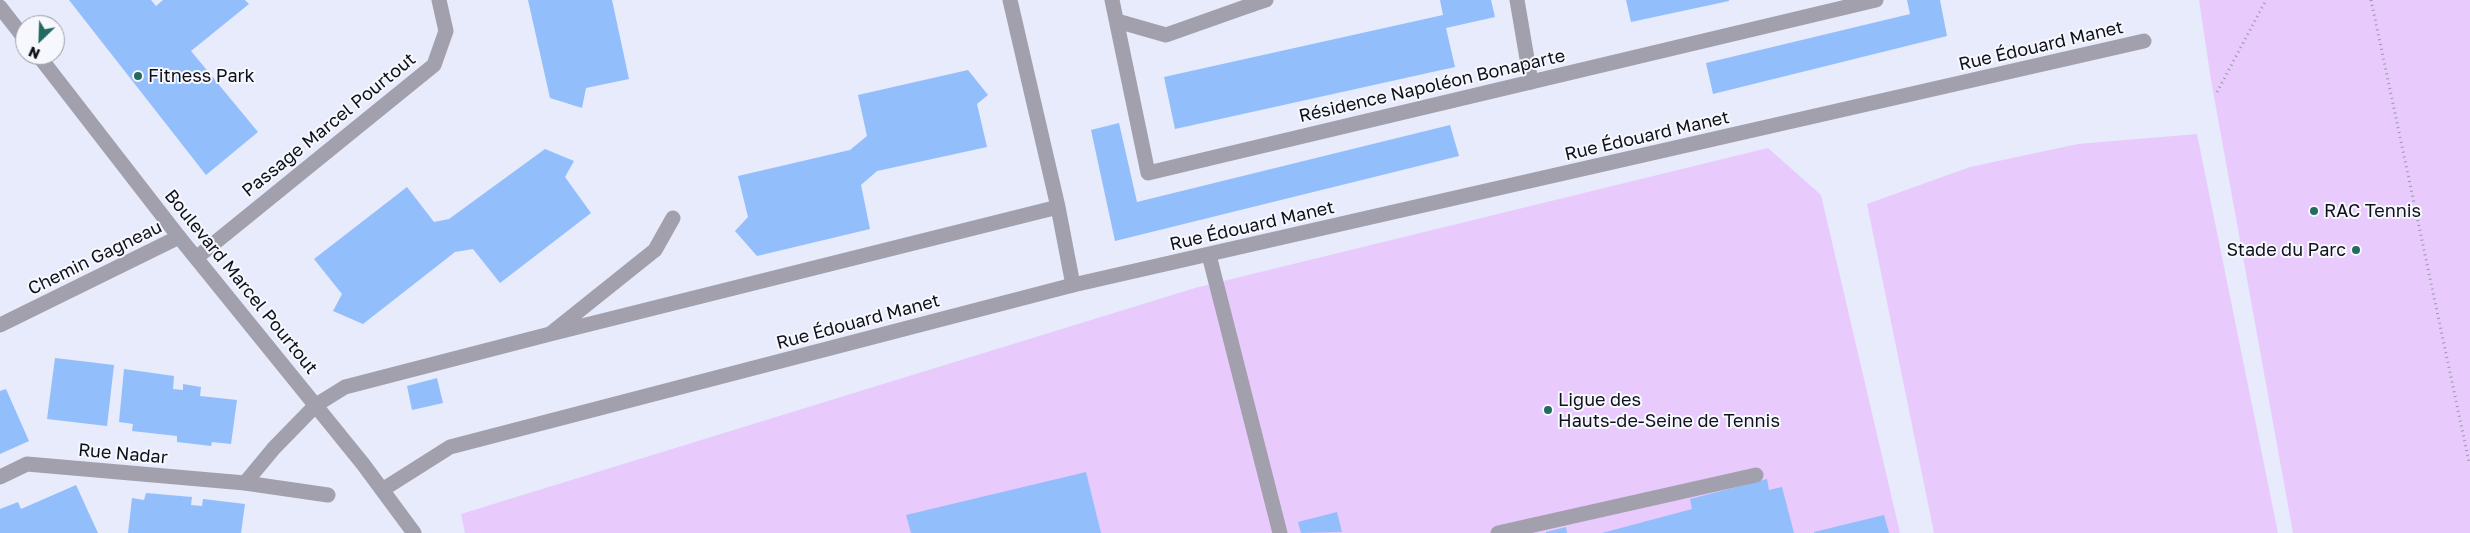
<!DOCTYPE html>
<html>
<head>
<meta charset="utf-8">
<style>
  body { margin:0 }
  #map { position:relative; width:2470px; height:533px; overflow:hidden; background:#e7ebfb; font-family:"Golos Text",sans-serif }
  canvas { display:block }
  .north { position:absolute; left:15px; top:15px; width:50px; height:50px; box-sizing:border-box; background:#f7f8fe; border:1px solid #9a9ca3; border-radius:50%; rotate:204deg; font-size:14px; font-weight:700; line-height:20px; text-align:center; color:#0f111a }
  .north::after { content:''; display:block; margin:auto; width:18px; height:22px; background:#236a60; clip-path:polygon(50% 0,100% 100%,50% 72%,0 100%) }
</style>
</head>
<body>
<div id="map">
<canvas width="2470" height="533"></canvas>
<div class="north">N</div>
</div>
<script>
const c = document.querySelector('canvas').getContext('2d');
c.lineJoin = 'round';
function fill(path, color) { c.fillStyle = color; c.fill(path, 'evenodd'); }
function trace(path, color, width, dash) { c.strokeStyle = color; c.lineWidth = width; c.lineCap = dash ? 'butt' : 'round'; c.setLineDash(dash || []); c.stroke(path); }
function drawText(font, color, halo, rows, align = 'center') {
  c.font = font + ' "Golos Text",sans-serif'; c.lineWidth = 4; c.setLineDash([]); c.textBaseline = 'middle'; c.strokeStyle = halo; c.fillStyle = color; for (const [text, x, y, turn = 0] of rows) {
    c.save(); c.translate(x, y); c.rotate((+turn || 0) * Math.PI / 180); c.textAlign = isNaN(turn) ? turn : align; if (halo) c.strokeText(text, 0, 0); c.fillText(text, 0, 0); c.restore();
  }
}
fill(new Path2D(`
  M2199 0H2470V533H2293L2211 80Z
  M2197 134 2278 533H1934L1867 204 1970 167 2078 144Z
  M1768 148 1821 195 1900 533H465L461 514 1195 288Z`), '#e9cafd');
fill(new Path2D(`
  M69 0H151L156 6 163 0H245L249 4 191 51 258 132 206 175Z
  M528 0H612L629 79 586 88 582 108 550 98Z
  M1440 0H1491L1495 17 1446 28 1455 67 1175 129 1164 77 1443 15Z
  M1626 0H1729V1L1631 22Z
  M1907 0H1940L1947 36 1713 94 1706 63 1910 14Z
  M968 70 988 95 977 104 987 147 877 171 861 185 870 229 757 256 735 231 748 217 738 176 850 150 867 136 858 95Z
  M1119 123 1137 202 1450 125 1459 156 1115 241 1091 130Z
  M545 149 574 161 565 177 591 213 500 283 473 249 455 252 363 324 333 311 342 294 314 259 407 187 434 222 449 219Z
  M55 358 114 365 107 426 47 419Z
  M124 369 174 376 173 389 183 390V384L201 387 200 396 237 400 231 444 212 442 211 446 177 442V436L132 431 133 424 119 422Z
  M437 378 443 403 412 410 407 386Z
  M6 389 29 441 0 454V391Z
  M1086 472 1101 533H911L906 515Z
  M1767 479 1769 490 1782 487 1794 533H1602L1692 509 1690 499Z
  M76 485 98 533H0V509L18 502 21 509Z
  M146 493 192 497 191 505 202 506 203 499 245 504 241 533H128L132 498 144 500Z
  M1337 512 1342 532 1301 533 1298 522Z
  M1884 515 1889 533H1814V532Z
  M1566 527 1567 533H1546V532Z`), '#92befc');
trace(new Path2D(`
  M2371 0 2469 462
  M2217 92 2266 0`), '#979aa7', 3, [1, 4]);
trace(new Path2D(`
  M1517 0 1531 82
  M1251 5 1266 0
  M1058 207 1073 285
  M673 218 655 250 550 334 1058 207 1010 0
  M1209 255 1280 533
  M0 325 179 237
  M316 405 345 387 550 334
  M1498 533 1756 475`), '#a2a0ac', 15);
trace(new Path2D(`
  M1112 0 1148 173 1876 0
  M0 7 25 39
  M1117 21 1166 35 1251 5 1250 0
  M38 55 179 237 363 464 414 533
  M196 258 434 65 446 31 439 0
  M0 477 27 464 245 483 274 448 316 405
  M245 483 328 495
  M382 490 450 447 1073 285 2144 41`), '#a2a0ac', 15);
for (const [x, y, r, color] of [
  [138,76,5,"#236a60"],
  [2314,211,5,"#236a60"],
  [2356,250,5,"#236a60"],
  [1548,410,5,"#236a60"]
]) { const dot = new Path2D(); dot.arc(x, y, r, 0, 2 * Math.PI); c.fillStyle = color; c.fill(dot); trace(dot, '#f7f8fe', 2); }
drawText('18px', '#0f111a', '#f7f8fe', [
  ["Rue Édouard Manet",2041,46,-13],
  ["Résidence Napoléon Bonaparte",1432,86,-13],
  ["Passage Marcel Pourtout",329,125,-39],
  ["Rue Édouard Manet",1647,136,-13],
  ["Rue Édouard Manet",1252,226,-13],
  ["Chemin Gagneau",95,258,-26],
  ["Boulevard Marcel Pourtout",241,282,51],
  ["Rue Édouard Manet",858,322,-15],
  ["Rue Nadar",123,454,5]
]);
drawText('18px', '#0f111a', '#f7f8fe', [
  ["Fitness Park",148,76],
  ["RAC Tennis",2324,211],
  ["Stade du Parc",2346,250,"right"],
  ["Ligue des",1558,400],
  ["Hauts-de-Seine de Tennis",1558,421]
], 'left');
</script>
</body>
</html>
